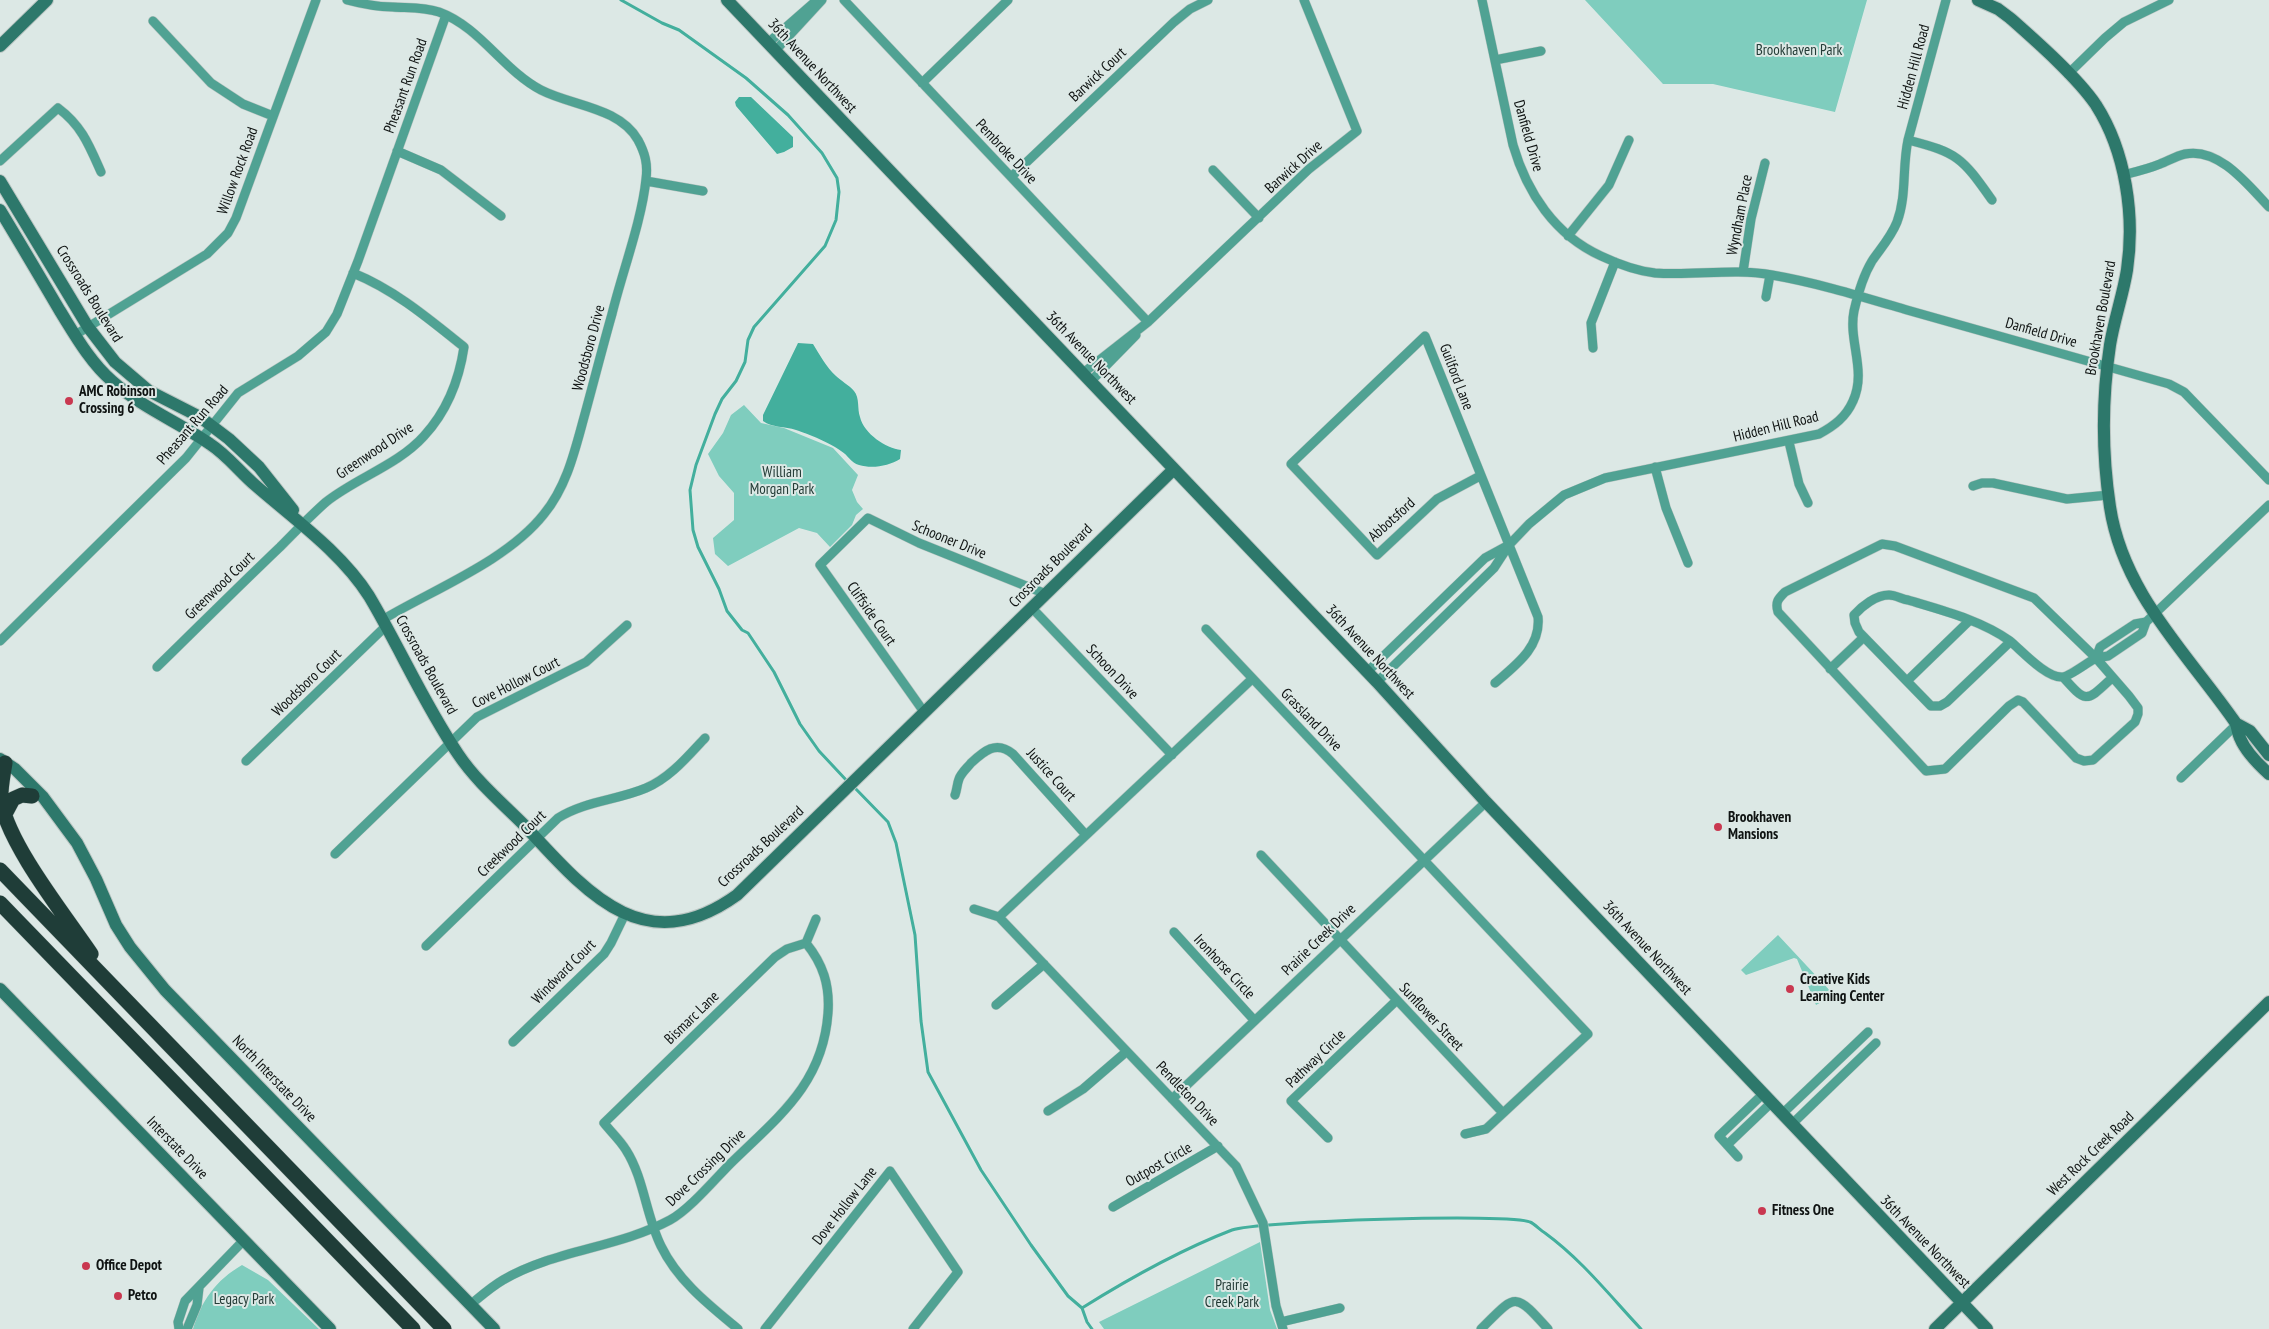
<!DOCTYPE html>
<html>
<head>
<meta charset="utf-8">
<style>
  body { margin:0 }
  canvas { display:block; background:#dce8e5 }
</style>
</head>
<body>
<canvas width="2269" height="1329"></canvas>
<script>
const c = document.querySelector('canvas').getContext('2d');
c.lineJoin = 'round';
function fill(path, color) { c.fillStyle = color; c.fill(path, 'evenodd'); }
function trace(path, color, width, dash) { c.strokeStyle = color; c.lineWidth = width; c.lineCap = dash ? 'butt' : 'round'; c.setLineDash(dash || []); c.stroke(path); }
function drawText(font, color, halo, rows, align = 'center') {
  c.font = font + ' "PT Sans Narrow",sans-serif'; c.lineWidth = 4; c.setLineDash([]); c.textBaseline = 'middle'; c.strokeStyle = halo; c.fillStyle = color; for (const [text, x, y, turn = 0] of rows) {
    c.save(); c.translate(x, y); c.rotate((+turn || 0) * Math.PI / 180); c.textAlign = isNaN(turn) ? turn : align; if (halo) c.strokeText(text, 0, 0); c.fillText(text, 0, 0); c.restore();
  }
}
fill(new Path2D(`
  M1585 0H1867L1835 112 1713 84H1663Z
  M744 405 761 423 784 428 833 448 858 475 852 490 857 502 863 509 856 515 852 525 830 547 817 533 799 528 728 566 715 554 713 538 734 520V493L719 476 708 454 723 433 731 415Z
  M1778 935 1834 995 1816 1005 1797 959 1794 958 1746 975 1741 970Z
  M1260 1242 1270 1310 1277 1329H1104L1099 1322Z
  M242 1265 268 1280 319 1329H193C201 1301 216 1280 242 1265Z`), '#7fcdbe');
fill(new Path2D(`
  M739 97H751L793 137V147L784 152 777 154 736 106 735 102Z
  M798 343 813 344C820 355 826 367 836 376 841 381 849 385 854 391 860 398 857 409 860 417 864 434 886 448 901 450L900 459C889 466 872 469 859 465 851 463 848 455 841 451 831 443 808 434 796 430 785 426 772 428 763 421V415Z`), '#43af9d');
trace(new Path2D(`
  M621 0 662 23 679 30 746 78 788 115 822 153 837 178 839 192 836 220 825 246 754 327 748 340 745 362 736 381 722 399 715 414 696 465 690 490 693 530 698 547 719 589 727 611 742 630 748 633 774 672 800 724 819 751 848 782
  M853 786 888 822 896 843 915 935 921 1021 928 1072 981 1170 1031 1245 1068 1296 1082 1308 1087 1322 1092 1329
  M1082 1308C1130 1278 1180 1250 1232 1230 1256 1221 1511 1213 1530 1222 1535 1224 1540 1230 1545 1233 1582 1260 1610 1296 1641 1329`), '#43af9d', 3);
const street = new Path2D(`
  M347 0C362 4 377 7 393 7 408 8 424 7 439 12 480 27 503 70 541 90 572 106 619 107 638 140 645 153 648 164 646 179 642 220 622 273 612 314 602 349 593 385 583 421 574 454 566 487 544 514 507 561 434 589 382 620
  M844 0 1148 322
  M1482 0 1513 145C1527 193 1555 235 1601 256 1618 264 1637 271 1655 273 1694 276 1733 268 1772 275 1818 283 1863 297 1907 310 1995 334 2082 360 2169 384L2184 392 2269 480
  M153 21 211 83 243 104 273 116
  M768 43 817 0
  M775 51 822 0
  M1495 60 1541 51
  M2068 74 2105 38 2124 22 2169 0
  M922 83 1008 0
  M1908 140C1959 153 1962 158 1992 200
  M397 151 441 170 501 216
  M0 161 58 108C82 126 89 145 101 172
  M1213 170 1259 218
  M2123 175C2135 172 2148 169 2160 164 2168 161 2176 156 2185 154 2219 147 2248 185 2269 207
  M1011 177 1174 22 1190 9 1208 0
  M646 181 703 191
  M1568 236 1609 185 1629 140
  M1743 272 1751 219 1765 163
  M1766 297 1770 275
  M75 335 207 254 228 233 236 218 316 0
  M1593 348 1591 323 1615 262
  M1083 373 1148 322 1309 169 1357 131 1304 0
  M1091 381 1136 335
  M1789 442 1799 484 1808 503
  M1655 467 1666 508 1688 563
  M1480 476 1437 499 1377 555 1291 464 1425 336 1538 617C1541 647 1516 665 1495 683
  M1973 486 1982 483H1993L2067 499 2109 495
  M1882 544 1895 546 2034 598 2096 658 2129 696 2138 708V714L2135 722 2093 760 2084 761 2076 758 2023 702 2018 700 2009 706 1945 769 1926 771 1778 612C1775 602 1778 599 1785 592Z
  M1032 608 1172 755
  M2146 622 2135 624 2100 647 2096 658 2108 656 2142 633 2146 622 2269 505
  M1206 629 1588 1034 1486 1129 1465 1134
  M0 641 186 458 238 393 298 356 326 332 337 314 358 261 446 15
  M2010 642 1947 702 1940 706H1931L1859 632 1855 623 1854 615C1862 606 1876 595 1889 595 1895 595 1902 599 1908 600 1941 610 1981 620 2010 641 2021 650 2047 679 2063 677 2070 676 2088 662 2096 658
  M157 667C198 627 238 587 280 547 295 532 310 516 326 502 356 478 398 465 424 436 447 411 459 381 464 347 429 319 395 290 353 273
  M1830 669 1864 637
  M1367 672 1485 558 1507 546
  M2063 677C2087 704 2086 702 2112 678
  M1907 681 1969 621
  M1377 682 1494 568 1509 545 1529 524 1564 495 1605 478 1819 434C1834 426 1846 417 1853 401 1867 371 1848 341 1854 311 1858 293 1863 276 1872 261 1881 248 1891 237 1897 222 1907 195 1902 168 1908 140L1946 0
  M924 712 820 565 868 518 919 543 1046 594
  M246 761 386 626
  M2181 778 2237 724
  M955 795C957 790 957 784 959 779 961 773 967 768 971 763 984 751 996 740 1013 754L1086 835
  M335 854 477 717 586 662 627 625
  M1261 855 1503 1113
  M974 909 999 917 1236 1166 1263 1223 1276 1306 1283 1329
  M999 917 1252 679
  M1174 932 1254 1020
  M806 943 816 919
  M426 946 558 818C585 801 618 800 646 788 670 778 688 756 705 738
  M996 1005 1044 964
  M513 1042 604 954 611 943 625 914
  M1172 1099 1486 802
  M1048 1111 1083 1089 1126 1052
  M1782 1114 1868 1032
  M1792 1124 1876 1043
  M1328 1138 1291 1101 1397 1000
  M1727 1145 1771 1103
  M1738 1157 1719 1136 1763 1094
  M1113 1207 1218 1146
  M470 1305C481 1296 491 1287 503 1280 554 1250 618 1248 670 1220 689 1210 715 1179 731 1163 778 1117 823 1084 828 1013 830 985 823 964 806 943
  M1281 1322 1340 1308
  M179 1329 178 1322 185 1301 244 1240
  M187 1329 197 1305 199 1288
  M738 1329C709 1305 678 1281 661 1246 646 1216 644 1178 626 1150 620 1140 611 1132 604 1123L775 957 787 949 806 943
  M765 1329 890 1171 958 1272 913 1329
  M1481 1329C1516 1294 1514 1291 1548 1329`);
const secondary = new Path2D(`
  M727 0 1377 682 1486 802 1987 1329
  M1978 0 1998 9 2010 18C2036 41 2077 77 2096 105 2126 152 2135 216 2127 270 2123 295 2114 320 2110 345 2102 398 2102 454 2110 507 2123 593 2187 653 2235 722 2238 727 2237 732 2240 738 2245 750 2259 765 2269 774
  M0 46 47 0
  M0 181 88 327 115 362 149 391 200 417 229 439 259 467 293 510
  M0 210C20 243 40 277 60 311 75 335 90 362 112 381 141 407 178 422 210 444 227 455 240 472 255 485 294 519 341 552 369 596 400 648 424 704 458 754 476 781 502 803 525 826 586 892 644 962 737 895L1174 469
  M2237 724 2250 731 2269 755
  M0 759 15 769 43 797 77 843 96 879 116 925 130 947 165 990 494 1329
  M0 989 330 1329
  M1935 1329 2269 1002`);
const highway = new Path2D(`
  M5 763C3 776 0 789 1 802 10 847 64 914 91 954
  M5 814 13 799 22 795 32 796
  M0 870 444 1329
  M0 903 413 1329`);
trace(street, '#bbc6c3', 10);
trace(secondary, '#bbc6c3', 14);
trace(highway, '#bbc6c3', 16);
trace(street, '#50a293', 9);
trace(secondary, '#2d786b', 12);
trace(highway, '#1f3d38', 15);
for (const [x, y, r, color] of [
  [69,401,5,"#c93850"],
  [1718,827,5,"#c93850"],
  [1790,989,5,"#c93850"],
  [1762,1211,5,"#c93850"],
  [86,1266,5,"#c93850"],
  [118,1296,5,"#c93850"]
]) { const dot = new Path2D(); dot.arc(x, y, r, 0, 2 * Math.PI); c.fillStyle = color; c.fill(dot); trace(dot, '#dce8e5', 2); }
drawText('15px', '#243c37', '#dce8e5', [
  ["Brookhaven Park",1799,51],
  ["William",782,473],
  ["Morgan Park",782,490],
  ["Prairie",1232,1286],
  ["Creek Park",1232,1303],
  ["Legacy Park",244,1300]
]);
drawText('15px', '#0f1312', '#dce8e5', [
  ["36th Avenue Northwest",812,66,47],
  ["Hidden Hill Road",1914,67,-75],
  ["Barwick Court",1098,75,-43],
  ["Pheasant Run Road",406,86,-70],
  ["Danfield Drive",1528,136,74],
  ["Pembroke Drive",1006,152,47],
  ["Barwick Drive",1294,167,-42],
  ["Willow Rock Road",238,171,-70],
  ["Wyndham Place",1740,215,-79],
  ["Crossroads Boulevard",89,294,58],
  ["Brookhaven Boulevard",2101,318,-80],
  ["Danfield Drive",2041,333,16],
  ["Woodsboro Drive",589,348,-75],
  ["36th Avenue Northwest",1091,358,46],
  ["Guilford Lane",1456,377,69],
  ["Pheasant Run Road",193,425,-49],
  ["Hidden Hill Road",1776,427,-14],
  ["Greenwood Drive",375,451,-34],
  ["Abbotsford",1392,520,-42],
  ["Schooner Drive",949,540,22],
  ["Crossroads Boulevard",1051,566,-45],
  ["Greenwood Court",220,586,-44],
  ["Cliffside Court",871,614,55],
  ["36th Avenue Northwest",1370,652,47],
  ["Crossroads Boulevard",426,665,61],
  ["Schoon Drive",1112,672,47],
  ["Woodsboro Court",307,683,-44],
  ["Cove Hollow Court",516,683,-27],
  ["Grassland Drive",1311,720,46],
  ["Justice Court",1051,775,48],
  ["Creekwood Court",512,844,-44],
  ["Crossroads Boulevard",761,847,-43],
  ["Prairie Creek Drive",1319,940,-44],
  ["36th Avenue Northwest",1647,948,47],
  ["Ironhorse Circle",1224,967,47],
  ["Windward Court",564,972,-45],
  ["Sunflower Street",1431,1017,47],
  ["Bismarc Lane",692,1018,-44],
  ["Pathway Circle",1316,1059,-44],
  ["North Interstate Drive",274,1079,46],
  ["Pendleton Drive",1187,1094,46],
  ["Interstate Drive",177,1148,46],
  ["West Rock Creek Road",2091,1154,-44],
  ["Outpost Circle",1159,1165,-30],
  ["Dove Crossing Drive",706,1168,-44],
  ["Dove Hollow Lane",845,1206,-52],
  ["36th Avenue Northwest",1925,1242,46]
]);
drawText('bold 15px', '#0f1312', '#dce8e5', [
  ["AMC Robinson",79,392],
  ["Crossing 6",79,409],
  ["Brookhaven",1728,818],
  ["Mansions",1728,835],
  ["Creative Kids",1800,980],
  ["Learning Center",1800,997],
  ["Fitness One",1772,1211],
  ["Office Depot",96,1266],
  ["Petco",128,1296]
], 'left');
</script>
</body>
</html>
